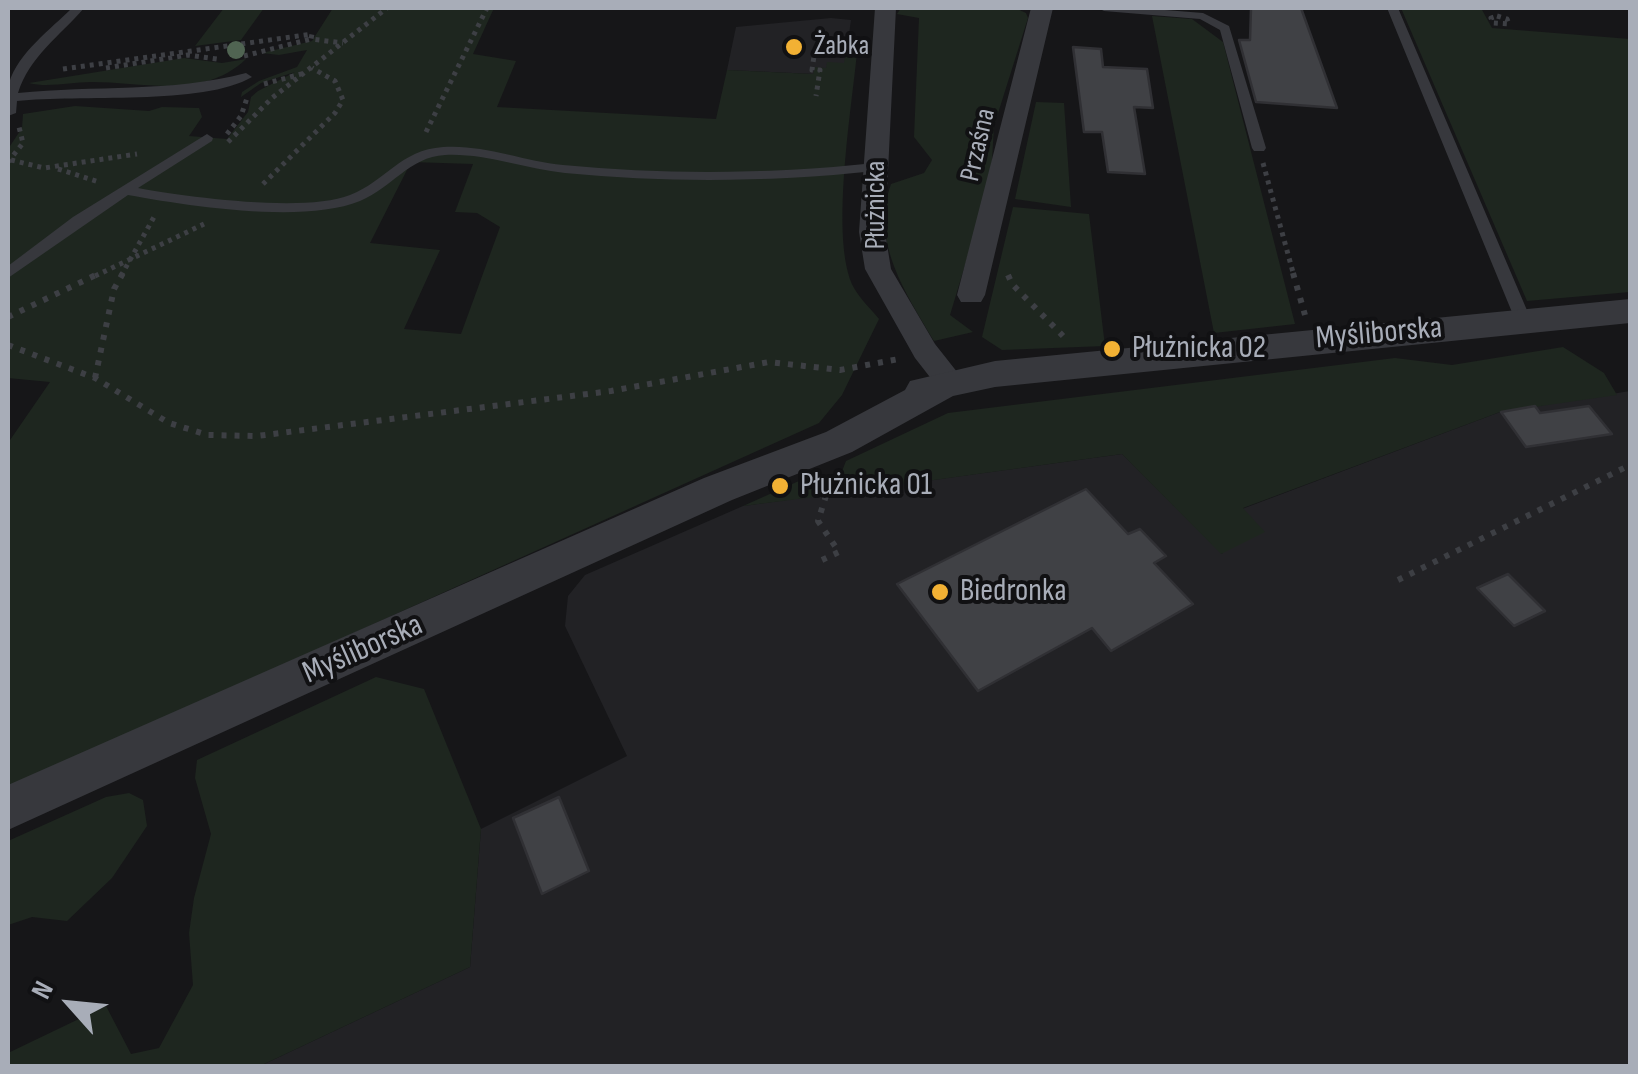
<!DOCTYPE html>
<html>
<head>
<meta charset="utf-8">
<style>
  body { margin:0 }
  #map { position:relative; width:1638px; height:1074px; overflow:hidden; background:#161618; font-family:"Sofia Sans Condensed",sans-serif }
  canvas { display:block }
  .frame { position:absolute; inset:0; border:10px solid #a8adb8; pointer-events:none }
  .north { position:absolute; left:20px; top:954px; width:100px; height:100px; -webkit-text-stroke:8px #111113; paint-order:stroke; rotate:297deg; font-size:28px; font-weight:700; line-height:40px; text-align:center; color:#a8adb8 }
  .north::after { content:''; display:block; margin:auto; width:35px; height:45px; background:#a8adb8; clip-path:polygon(50% 0,100% 100%,50% 72%,0 100%) }
</style>
</head>
<body>
<div id="map">
<canvas width="1638" height="1074"></canvas>
<div class="frame"></div>
<div class="north">N</div>
</div>
<script>
const c = document.querySelector('canvas').getContext('2d');
c.lineJoin = 'round';
function fill(path, color) { c.fillStyle = color; c.fill(path, 'evenodd'); }
function trace(path, color, width, dash) { c.strokeStyle = color; c.lineWidth = width; c.lineCap = dash ? 'butt' : 'round'; c.setLineDash(dash || []); c.stroke(path); }
function drawText(font, color, halo, rows, align = 'center') {
  c.font = font + ' "Sofia Sans Condensed",sans-serif'; c.lineWidth = 8; c.setLineDash([]); c.textBaseline = 'middle'; c.strokeStyle = halo; c.fillStyle = color; for (const [text, x, y, turn = 0] of rows) {
    c.save(); c.translate(x, y); c.rotate((+turn || 0) * Math.PI / 180); c.textAlign = isNaN(turn) ? turn : align; if (halo) c.strokeText(text, 0, 0); c.fillText(text, 0, 0); c.restore();
  }
}
fill(new Path2D(`
  M831 18 851 20 845 63 814 74 727 70 736 27Z
  M1630 391V1066H260L470 967 481 829 627 756 565 626 568 596 585 575 743 506 1122 454 1222 554 1242 509 1500 412Z`), '#222225');
fill(new Path2D(`
  M224 8H264L241 40 195 46Z
  M333 8H494L473 54 516 61 497 107 716 119 727 70 813 74 815 67 826 68 827 62 844 63 846 52H857C852 107 829 241 854 288 860 299 871 309 879 319L842 395 819 423 8 789V443L50 382 8 378V149L22 128 23 114 75 106 149 111 162 107 199 108 202 117 189 136 227 139 248 112 251 97 258 91 295 72 261 83 241 97 242 92 259 81 297 67 307 50 279 55 262 53 312 41ZM411 162 473 164 455 212 477 213 500 227 461 334 404 329 440 250 370 243Z
  M901 8H1015L1026 13 1028 18 994 126 991 178 950 315 973 332 934 341C906 293 870 242 891 184L924 173 932 160 914 137 919 18 897 14Z
  M1401 8H1481L1492 28 1630 39V292L1527 301Z
  M1152 16 1192 19 1223 42 1295 324 1214 333Z
  M184 58 222 63 246 59C203 100 145 82 91 82 71 82 48 88 29 83Z
  M1036 102 1064 103 1071 207 1015 199Z
  M1013 207 1089 214 1105 346 1002 350 982 337Z
  M1563 347 1604 373 1617 395 1500 412 1243 508 1265 532 1221 554 1122 454 833 494 846 461 948 413 1395 358 1452 365Z
  M819 472 823 480 822 496 743 506Z
  M376 677 424 689 481 829 470 967 260 1066H8V1053L106 1006 131 1054 159 1048 193 985 189 933 194 898 211 834 195 778 197 760Z
  M129 793 143 800 147 826 112 878 67 921 32 917 8 925V841L106 797Z`), '#1e261f');
const building = new Path2D(`
  M1251 8H1301L1337 108 1256 102 1239 40H1250Z
  M1073 47 1101 49 1103 67 1147 69 1153 108 1134 107 1145 174 1108 172 1102 132H1084Z
  M1535 406 1540 413 1589 406 1612 434 1526 447 1501 412Z
  M1086 489 1128 534 1140 529 1166 556 1154 563 1193 604 1111 651 1092 628 978 691 897 584Z
  M1508 574 1545 611 1514 626 1477 588Z
  M559 797 589 871 542 894 513 818Z`);
fill(building, '#404145');
trace(building, '#303034', 2.5);
trace(new Path2D(`
  M1497 16 1507 19 1509 24 1493 23 1491 18Z
  M815 49 812 70H820L816 96
  M244 56 311 39
  M106 68 188 55 217 59
  M63 69 312 34 311 39 343 43
  M264 84 305 73
  M426 132 487 8
  M227 134 241 116 247 98
  M228 142 272 98 387 8
  M11 160 44 168 137 154
  M8 162 23 143 19 127
  M1263 163 1294 276
  M58 169 99 182
  M263 184 335 113 343 100 335 81 312 68
  M95 276 204 224
  M121 276 154 217`), '#3d3f44', 5, [4, 5]);
trace(new Path2D(`
  M1293 273 1305 315
  M1008 275 1012 284 1063 336
  M8 317 100 273
  M8 345 95 378 169 423 208 435 257 436 611 391 769 362 840 370 899 359
  M95 378 114 289 123 273
  M822 560 839 552 818 521 831 480
  M1398 580 1630 465`), '#3d3f44', 6, [5, 8]);
fill(new Path2D(`
  M72 8H84C60 36 29 57 18 93 95 85 170 93 246 73L252 77C203 106 78 94 17 101L16 113 8 116C8 106 6 93 9 83 18 53 51 29 72 8Z
  M1098 8H1140L1203 13 1229 26 1266 148 1264 151H1254L1252 148 1220 30 1200 19 1104 11Z
  M1387 8H1398L1532 322 1529 326 1524 327 1516 322Z
  M207 134 213 138 212 141 138 188C187 197 305 213 350 195 386 181 400 150 443 147 483 144 523 161 563 165 667 175 771 174 875 163L882 167 875 171C772 182 668 183 565 173 525 169 486 153 445 155 409 157 392 188 360 201 304 224 188 206 128 195L8 278V266L73 217Z`), '#37383d');
fill(new Path2D(`
  M875 8H896L885 232 891 269 935 344 965 382 960 390 950 393 940 390 915 358 865 269 859 232Z
  M1031 8H1053L985 295 981 302H961L957 295Z`), '#37383d');
fill(new Path2D(`
  M1630 299V323L995 387 953 396 852 452 732 500 8 830V785L704 478 826 432 905 390 910 381 995 361Z`), '#37383d');
c.fillStyle = '#506452';
for (const [x, y] of [
  [236,50]
]) { c.beginPath(); c.arc(x, y, 9, 0, 2 * Math.PI); c.fill(); }
for (const [x, y, r, color] of [
  [794,47,10,"#f2b134"],
  [1112,349,10,"#f2b134"],
  [780,486,10,"#f2b134"],
  [940,592,10,"#f2b134"]
]) { const dot = new Path2D(); dot.arc(x, y, r, 0, 2 * Math.PI); c.fillStyle = color; c.fill(dot); trace(dot, '#111113', 4); }
drawText('28px', '#a8adb8', '#111113', [
  ["Żabka",814,47]
], 'left');
drawText('28px', '#a8adb8', '#111113', [
  ["Przaśna",979,145,-77],
  ["Płużnicka",877,205,-90]
]);
drawText('32px', '#a8adb8', '#111113', [
  ["Myśliborska",1379,334,-5],
  ["Myśliborska",363,650,-24]
]);
drawText('32px', '#a8adb8', '#111113', [
  ["Płużnicka 02",1132,349],
  ["Płużnicka 01",800,486],
  ["Biedronka",960,592]
], 'left');
</script>
</body>
</html>
